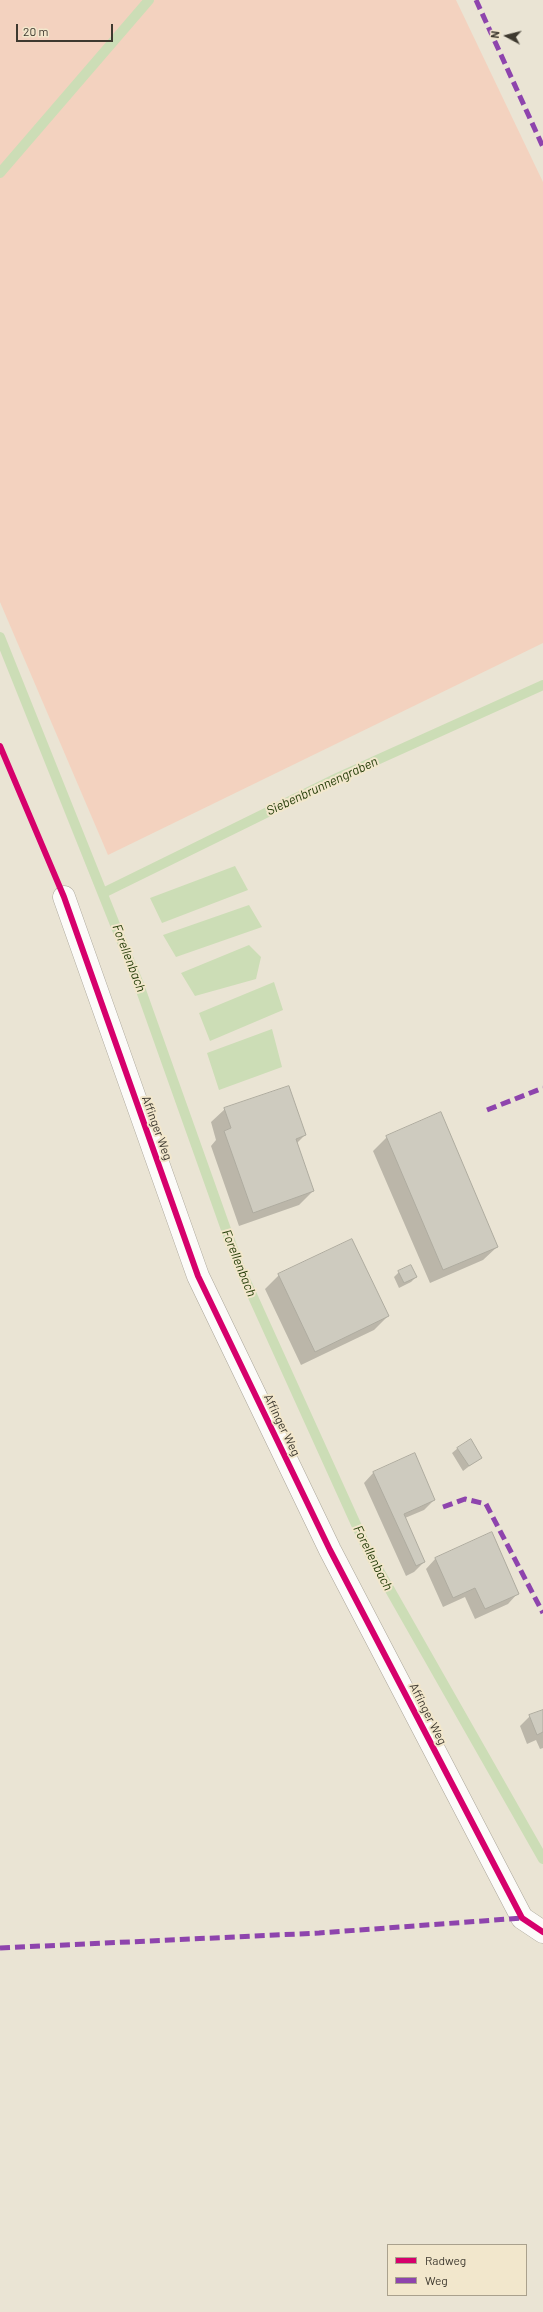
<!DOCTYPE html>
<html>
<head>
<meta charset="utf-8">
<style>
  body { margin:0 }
  #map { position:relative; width:543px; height:2312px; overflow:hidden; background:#eae4d4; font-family:Barlow,sans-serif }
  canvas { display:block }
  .legend { position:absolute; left:387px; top:2244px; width:140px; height:52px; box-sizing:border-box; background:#f2e7cc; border:1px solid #aaa18d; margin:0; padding:5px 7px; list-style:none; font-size:12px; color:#3e392f }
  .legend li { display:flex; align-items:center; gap:8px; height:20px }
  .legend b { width:20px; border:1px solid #aaa18d }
  .north { position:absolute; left:487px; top:16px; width:40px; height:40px; -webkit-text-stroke:3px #f2e7cc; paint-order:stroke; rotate:277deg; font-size:11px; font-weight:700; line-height:16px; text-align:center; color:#3e392f }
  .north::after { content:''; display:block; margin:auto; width:14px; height:18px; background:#3e392f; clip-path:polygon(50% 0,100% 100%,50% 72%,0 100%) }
  .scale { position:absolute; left:16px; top:24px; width:97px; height:18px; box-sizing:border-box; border:2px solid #3e392f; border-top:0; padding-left:5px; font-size:12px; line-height:14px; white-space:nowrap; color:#3e392f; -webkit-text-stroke:3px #f2e7cc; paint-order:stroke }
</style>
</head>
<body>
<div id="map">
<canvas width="543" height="2312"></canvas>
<ul class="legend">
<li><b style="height:5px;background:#d6006c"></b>Radweg</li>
<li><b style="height:5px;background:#8e44ad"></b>Weg</li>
</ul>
<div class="north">N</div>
<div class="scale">20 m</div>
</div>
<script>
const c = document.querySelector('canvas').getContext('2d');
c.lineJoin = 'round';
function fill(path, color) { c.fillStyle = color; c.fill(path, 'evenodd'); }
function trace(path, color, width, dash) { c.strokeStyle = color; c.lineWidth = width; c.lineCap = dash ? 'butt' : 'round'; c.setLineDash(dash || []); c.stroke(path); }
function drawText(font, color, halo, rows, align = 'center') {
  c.font = font + ' Barlow,sans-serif'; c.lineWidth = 4; c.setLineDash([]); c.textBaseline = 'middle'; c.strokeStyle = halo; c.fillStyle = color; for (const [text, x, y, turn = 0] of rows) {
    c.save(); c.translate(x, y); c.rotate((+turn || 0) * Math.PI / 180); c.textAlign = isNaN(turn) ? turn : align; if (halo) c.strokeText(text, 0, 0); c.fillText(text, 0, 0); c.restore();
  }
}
fill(new Path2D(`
  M0 0H456L543 182V643L108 855 0 602Z`), '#f3d2bf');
fill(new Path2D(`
  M235 866 248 890 162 923 150 898Z
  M249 905 262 927 176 957 163 935Z
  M249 945 261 957 256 979 195 996 181 973Z
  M274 982 283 1010 210 1041 199 1013Z
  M272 1029 282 1067 219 1090 207 1053Z`), '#ccddb6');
fill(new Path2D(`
  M225 1109 305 1135 297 1143 313 1191 299 1205 239 1226 211 1146 216 1140 211 1122Z
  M387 1137 497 1247 483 1260 430 1283 373 1151Z
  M399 1272 416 1277 411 1282 399 1288 394 1277Z
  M279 1275 388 1316 374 1330 301 1365 265 1289Z
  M458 1448 481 1457 463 1471 452 1453Z
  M374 1472 434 1500 424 1510 405 1518 424 1562 414 1572 406 1576 364 1483Z
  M436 1558 518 1593 508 1604 475 1619 465 1597 443 1607 426 1569Z
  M543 1712V1748L540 1749 536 1740 527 1744 520 1726 530 1716Z`), '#0003');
trace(new Path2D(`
  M0 173 149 0
  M0 637 138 982 239 1266 369 1553 543 1859
  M103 893 337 778 543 685`), '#ccddb6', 10);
const building = new Path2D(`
  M289 1086 306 1135 296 1139 314 1191 253 1213 224 1131 231 1128 224 1108Z
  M441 1112 498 1247 443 1270 386 1136Z
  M352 1239 389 1316 315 1352 278 1274Z
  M411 1265 417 1277 404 1283 398 1271Z
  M471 1439 482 1458 469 1466 457 1448Z
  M415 1453 435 1500 404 1514 425 1562 416 1566 373 1472Z
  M492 1532 519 1594 485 1609 475 1588 453 1598 435 1558Z
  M543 1710V1732L537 1735 529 1715Z`);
fill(building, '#cecbbf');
trace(building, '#aeab9f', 1);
const minor = new Path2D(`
  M64 897 198 1276 330 1550 522 1918 543 1932`);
trace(minor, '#aaa599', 23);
trace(minor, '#fcfbf9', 22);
trace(new Path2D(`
  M476 0 543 147
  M487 1110 543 1088
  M443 1507 465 1499 486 1504 543 1613
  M0 1948 319 1933 522 1918`), '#8e44ad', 5, [10, 5]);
trace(new Path2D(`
  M0 746 64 897 198 1276 330 1550 522 1918 543 1932`), '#d6006c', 6);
drawText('12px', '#3e392f', '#f2e7cc', [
  ["Affinger Weg",157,1128,70],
  ["Affinger Weg",282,1425,64],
  ["Affinger Weg",428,1714,63]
]);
drawText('italic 13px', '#263e09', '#f2e7cc', [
  ["Siebenbrunnengraben",322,786,-25],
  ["Forellenbach",129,958,69],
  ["Forellenbach",239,1263,68],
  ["Forellenbach",373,1558,63]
]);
</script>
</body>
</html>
